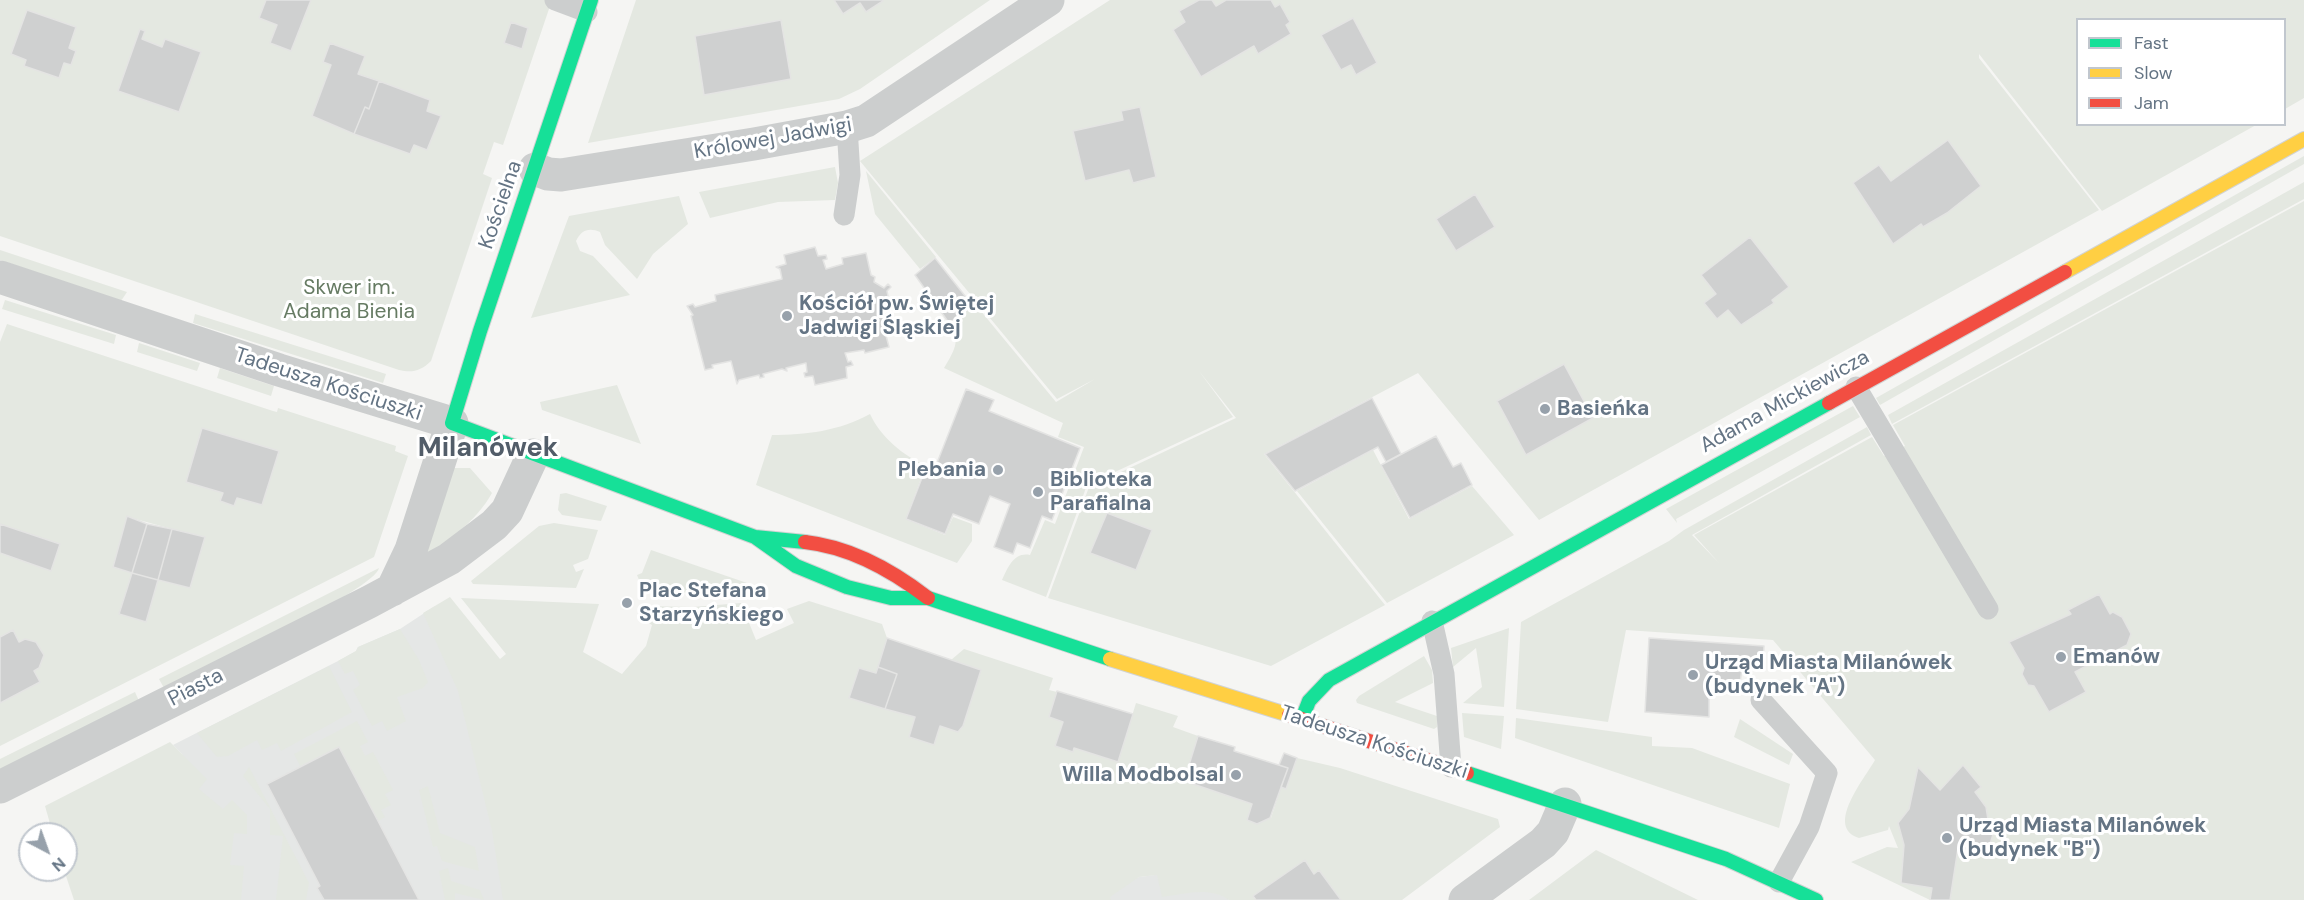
<!DOCTYPE html>
<html>
<head>
<meta charset="utf-8">
<style>
  body { margin:0 }
  #map { position:relative; width:2304px; height:900px; overflow:hidden; background:#f5f5f3; font-family:"DM Sans",sans-serif }
  canvas { display:block }
  .legend { position:absolute; left:2076px; top:18px; width:210px; height:108px; box-sizing:border-box; background:#fff; border:2px solid #c1c7ce; margin:0; padding:8px 10px; list-style:none; font-size:18px; color:#647484 }
  .legend li { display:flex; align-items:center; gap:12px; height:30px }
  .legend b { width:30px; border:2px solid #c1c7ce }
  .north { position:absolute; left:18px; top:822px; width:60px; height:60px; box-sizing:border-box; background:#fff; border:2px solid #c1c7ce; border-radius:50%; rotate:139deg; font-size:16px; font-weight:700; line-height:24px; text-align:center; color:#647484 }
  .north::after { content:''; display:block; margin:auto; width:21px; height:27px; background:#97a1ab; clip-path:polygon(50% 0,100% 100%,50% 72%,0 100%) }
</style>
</head>
<body>
<div id="map">
<canvas width="2304" height="900"></canvas>
<ul class="legend">
<li><b style="height:8px;background:#16e098"></b>Fast</li>
<li><b style="height:8px;background:#ffcf43"></b>Slow</li>
<li><b style="height:8px;background:#f24e42"></b>Jam</li>
</ul>
<div class="north">N</div>
</div>
<script>
const c = document.querySelector('canvas').getContext('2d');
c.lineJoin = 'round';
function fill(path, color) { c.fillStyle = color; c.fill(path, 'evenodd'); }
function trace(path, color, width, dash) { c.strokeStyle = color; c.lineWidth = width; c.lineCap = dash ? 'butt' : 'round'; c.setLineDash(dash || []); c.stroke(path); }
function drawText(font, color, halo, rows, align = 'center') {
  c.font = font + ' "DM Sans",sans-serif'; c.lineWidth = 6; c.setLineDash([]); c.textBaseline = 'middle'; c.strokeStyle = halo; c.fillStyle = color; for (const [text, x, y, turn = 0] of rows) {
    c.save(); c.translate(x, y); c.rotate((+turn || 0) * Math.PI / 180); c.textAlign = isNaN(turn) ? turn : align; if (halo) c.strokeText(text, 0, 0); c.fillText(text, 0, 0); c.restore();
  }
}
fill(new Path2D(`
  M435 606 461 656 510 900H234L182 754 173 745 338 661 356 651 358 647 400 629Z
  M1206 868 1229 900H1065L1058 888Z`), '#e5e7e6');
fill(new Path2D(`
  M0 0H552L503 145 494 142 483 174 492 178 431 361C421 371 412 373 399 370L0 236Z
  M636 0H990L860 89 839 99 588 143Z
  M1110 0H2304V98L2285 109 2284 20H2078V124L2256 125 2102 211 1979 54V58L2099 210 1539 520 1418 373 1264 454 1385 605 1271 666 1048 598 1089 487 1236 418 1199 371 1233 417 1087 485 1046 597 1002 580C1008 567 1014 552 1030 555L1045 520 1055 524 1084 447 1058 437 1063 423 944 368C953 353 962 340 950 324L975 304 1056 402 1095 379 1057 399 860 161Z
  M2304 156V164L1880 405 1876 398Z
  M835 167 838 183 835 200 778 202 710 218 699 192Z
  M866 171 936 257 920 269 875 214Z
  M2304 182V199L1892 424 1888 415Z
  M679 196 688 224 653 254 637 279 605 245 600 232C589 227 581 230 576 241L580 251 593 256 630 295 531 318 569 216Z
  M2304 201V900H1930L1851 862 1887 847 1898 848 1889 826 1888 830 1859 838C1824 827 1865 778 1875 760L1773 640 1626 630 1608 722 1516 709 1521 622 1669 541 1684 530 1867 427 1871 435 1692 535 1719 563 1694 535 1872 437 1884 456 1905 446 1893 425Z
  M0 250 127 292 121 301 0 260Z
  M5 300 116 335 114 344 2 309Z
  M195 314 386 374 383 383 193 323Z
  M7 324 273 411 277 412 278 408 396 446 395 451 408 456 374 557 0 746V342ZM128 517 172 529 190 588 158 580 145 622 119 614 132 573 114 567Z
  M139 343 200 363 197 371 137 352Z
  M220 368 274 386 271 396 217 378Z
  M617 385 641 444 542 410 540 402Z
  M1853 406 1860 417 1676 519 1677 523 1666 509Z
  M870 414C880 436 904 457 926 465L906 519 945 535 953 517 972 524V541L957 563 756 485 772 435C806 435 839 431 870 414Z
  M1373 450 1409 519 1472 486 1514 535 1387 603 1297 491Z
  M452 468H470L492 493C475 523 449 540 421 560Z
  M566 493 607 506 601 521 562 515 558 510 560 494Z
  M554 523 598 530 588 559 573 565 576 572 584 569 576 588 473 584 471 581 539 526Z
  M651 550 747 583V587L693 593 641 591 644 582 639 580 637 575 642 573Z
  M379 568C375 590 196 673 164 688L159 679Z
  M450 597 500 659 506 654 461 598 599 604 583 652 622 674 646 646 652 625 637 616 642 606 693 607 741 603 756 640 794 623 787 609 809 601 882 624 887 638 876 673 859 668 849 697 915 717 909 736 934 744 940 726 958 731 963 726 981 670 951 660 964 649 1053 678 1049 690 1057 692 1063 722 1055 746 1072 752 1074 748 1118 761 1136 703 1178 716 1173 727 1198 736 1184 781 1252 804 1247 820 1257 824 1271 818 1281 787 1286 788 1297 758 1340 768 1498 819 1500 827 1402 900H1229C1210 886 1185 894 1162 897L1157 875 1139 877 1110 897 1111 900H503L492 831 458 691 423 613Z
  M1509 628 1504 707 1463 703 1482 687 1476 648 1453 667 1451 648Z
  M400 629 419 660 428 682 423 688 397 697 406 721 387 731 382 721 372 726 353 690 360 685 353 671 345 674 338 661 356 651 358 647Z
  M1424 656 1432 670 1433 683 1395 702 1437 716V727L1434 729 1357 703 1356 700 1359 696Z
  M329 666 352 712 281 751 277 743 262 750 257 740 228 756 217 757 197 733Z
  M135 692 139 701 0 770V759Z
  M1462 713 1504 716 1501 749 1464 737Z
  M1516 718 1652 737V746L1692 748 1790 784 1779 828 1515 738Z
  M1740 719 1793 754 1789 765 1734 737Z
  M357 721 368 742 360 746 365 756 373 752 393 790 385 794 391 805 381 810 385 817 378 821 339 747 300 766 294 754Z
  M170 742 207 779 199 789 223 809 232 800 247 815V834L234 833 230 865 244 866 241 900H74L64 870 66 834H53L45 806Z
  M249 767 309 883 306 900H276L283 836 270 835V809L243 776Z
  M428 786 440 833 475 847 479 871 442 861 437 846 433 847 419 790Z
  M1596 850 1698 900H1529Z
  M448 868 451 881 480 890 484 900 455 893V900H445L439 871Z`), '#e4e8e1');
const building = new Path2D(`
  M266 0H311L291 51 270 43 277 25 259 18Z
  M834 0H882L883 1 866 12 860 3 843 14Z
  M1199 0H1212L1216 6 1226 0H1271L1275 7 1280 4 1290 22 1286 25 1291 34 1258 54 1254 46 1201 77 1173 30 1185 22 1179 11Z
  M27 10 76 27 69 48 76 51 71 65 64 63 59 78 24 66 26 60 11 54Z
  M1353 18 1377 63 1356 75 1351 65 1341 70 1321 35Z
  M781 20 791 79 704 95 695 36Z
  M511 22 528 28 522 49 504 43Z
  M140 29 145 31 142 39 162 47 165 39 201 52 179 112 118 91Z
  M330 43 365 56 358 74 379 81 369 109 365 107 354 134 312 116 331 65 323 62Z
  M379 81 430 100 427 111 441 116 427 150 414 145 410 154 354 134 365 107 369 109Z
  M1140 107 1156 177 1133 183 1129 170 1085 181 1073 131 1123 120 1121 111Z
  M1948 140 1981 186 1947 213 1923 227 1921 224 1893 244 1853 183 1879 165 1891 181Z
  M1475 194 1495 227 1456 251 1436 219Z
  M1750 237 1789 287 1772 300 1774 303 1741 325 1728 310 1717 319 1704 303 1716 294 1701 275Z
  M815 247 818 256 826 255 827 259 823 260 826 269 843 264 842 258 866 253 871 275 875 277 874 282 884 288 888 284 891 287 887 291 889 301 894 302V308L889 307 884 317 887 320 883 324 889 347 865 353 864 350 845 353 848 362 851 361 853 365 846 367 847 378 815 385 813 376 805 377 804 373 807 372 806 363 786 368 787 371 782 369 763 374 764 377 760 378 759 375 739 380 737 384 731 361 712 365 713 368 705 370 691 316 693 315 687 306 693 304 695 307 716 301 715 295 782 279 780 269 776 267 786 264 784 255Z
  M935 258 973 306 949 323 915 275Z
  M1564 364 1593 418 1526 455 1497 401Z
  M966 389 994 400 989 411 1080 448 1052 520 1042 516 1030 548 1017 543 1013 554 994 547 1010 504 990 496 979 524 953 514 945 534 906 519 927 465 935 468Z
  M1372 398 1401 454 1386 462 1378 447 1295 491 1265 454Z
  M202 428 279 451 262 505 237 498 234 506 220 501 223 493 186 482Z
  M1436 436 1453 467 1461 463 1472 485 1410 518 1381 465Z
  M1107 513 1152 530 1136 570 1090 553Z
  M127 516 147 524 132 573 113 567Z
  M0 524 60 544 51 571 0 553Z
  M147 524 172 529 158 580 132 573Z
  M172 529 205 537 190 588 158 580Z
  M132 573 158 580 146 622 119 614Z
  M2099 594 2110 614 2113 612 2122 617 2131 634 2127 645 2075 672 2086 692 2049 712 2034 686 2028 685 2022 674 2024 668 2009 642 2071 614 2068 610Z
  M13 630 19 642 25 639 36 642 44 655 39 668 34 671 40 682 0 703V637Z
  M887 638 981 670 963 726 958 732 940 726 934 745 909 737 915 717 885 709 897 674 878 667Z
  M1649 638 1764 646 1763 663 1743 662 1740 683H1709V717L1645 712Z
  M878 667 897 674 885 709 849 698 859 668 876 673Z
  M1057 691 1133 714 1118 762 1074 748 1073 752 1055 746 1063 722 1049 717Z
  M1198 736 1235 747 1234 751 1288 768 1270 818 1257 824 1247 820 1252 804 1184 781Z
  M339 747 378 821 419 900H324L317 888 320 886 267 784Z
  M1284 753 1297 758 1286 789 1281 787 1288 768 1279 765Z
  M1963 765 1981 787 1975 792 1986 807 1989 826 1994 831 1987 854 1958 848 1950 900H1930L1932 888 1901 883 1904 845 1898 823 1909 809 1918 767 1940 790Z
  M1305 860 1314 874 1319 870 1341 900H1256L1253 896Z`);
fill(building, '#cfd0d0');
trace(building, '#e4e4e3', 1.5);
const fast = new Path2D(`
  M591 0 480 331 452 423 755 537 805 542
  M755 537 796 566 847 587 891 598H928L1110 659
  M1302 719 1309 701 1329 680 1829 403
  M1467 773 1726 859 1816 900`);
const slow = new Path2D(`
  M2065 272 2304 139
  M1110 659 1289 715`);
const jam = new Path2D(`
  M1829 403 2065 272
  M805 542C850 547 893 571 928 598
  M1289 715 1467 773`);
trace(fast, '#d1d3d3', 16);
trace(slow, '#d1d3d3', 16);
trace(jam, '#d1d3d3', 16);
trace(new Path2D(`
  M555 0 587 12
  M844 215 850 175 847 127
  M1856 387 1988 609
  M1432 621 1444 674 1451 767
  M1761 700 1827 773 1809 827 1779 882`), '#cccece', 21);
trace(new Path2D(`
  M535 169 548 174 561 175 754 144 847 127 866 121 1048 0
  M0 277 279 370 452 423 411 550 392 590
  M0 787 369 602 449 559 494 525 507 511 533 455
  M1465 900 1543 843 1553 832 1565 804`), '#cccece', 33);
trace(fast, '#16e098', 14);
trace(slow, '#ffcf43', 14);
trace(jam, '#f24e42', 14);
for (const [x, y, r, color] of [
  [787,316,6,"#97a1ab"],
  [1545,409,6,"#97a1ab"],
  [998,470,6,"#97a1ab"],
  [1038,492,6,"#97a1ab"],
  [627,603,6,"#97a1ab"],
  [2061,657,6,"#97a1ab"],
  [1693,675,6,"#97a1ab"],
  [1236,775,6,"#97a1ab"],
  [1947,838,6,"#97a1ab"]
]) { const dot = new Path2D(); dot.arc(x, y, r, 0, 2 * Math.PI); c.fillStyle = color; c.fill(dot); trace(dot, '#fff', 2); }
drawText('21px', '#647484', '#fff', [
  ["Królowej Jadwigi",773,139,-10],
  ["Kościelna",501,205,-71],
  ["Tadeusza Kościuszki",328,385,18],
  ["Adama Mickiewicza",1785,402,-29],
  ["Piasta",196,688,-27],
  ["Tadeusza Kościuszki",1374,743,18]
]);
drawText('21px', '#667b63', '#fff', [
  ["Skwer im.",349,288],
  ["Adama Bienia",349,312]
]);
drawText('bold 21px', '#647484', '#fff', [
  ["Kościół pw. Świętej",799,304],
  ["Jadwigi Śląskiej",799,328],
  ["Basieńka",1557,409],
  ["Plebania",986,470,"right"],
  ["Biblioteka",1050,480],
  ["Parafialna",1050,504],
  ["Plac Stefana",639,591],
  ["Starzyńskiego",639,615],
  ["Emanów",2073,657],
  ["Urząd Miasta Milanówek",1705,663],
  ["(budynek \"A\")",1705,687],
  ["Willa Modbolsal",1224,775,"right"],
  ["Urząd Miasta Milanówek",1959,826],
  ["(budynek \"B\")",1959,850]
], 'left');
drawText('bold 27px', '#525d69', '#fff', [
  ["Milanówek",488,449]
]);
</script>
</body>
</html>
